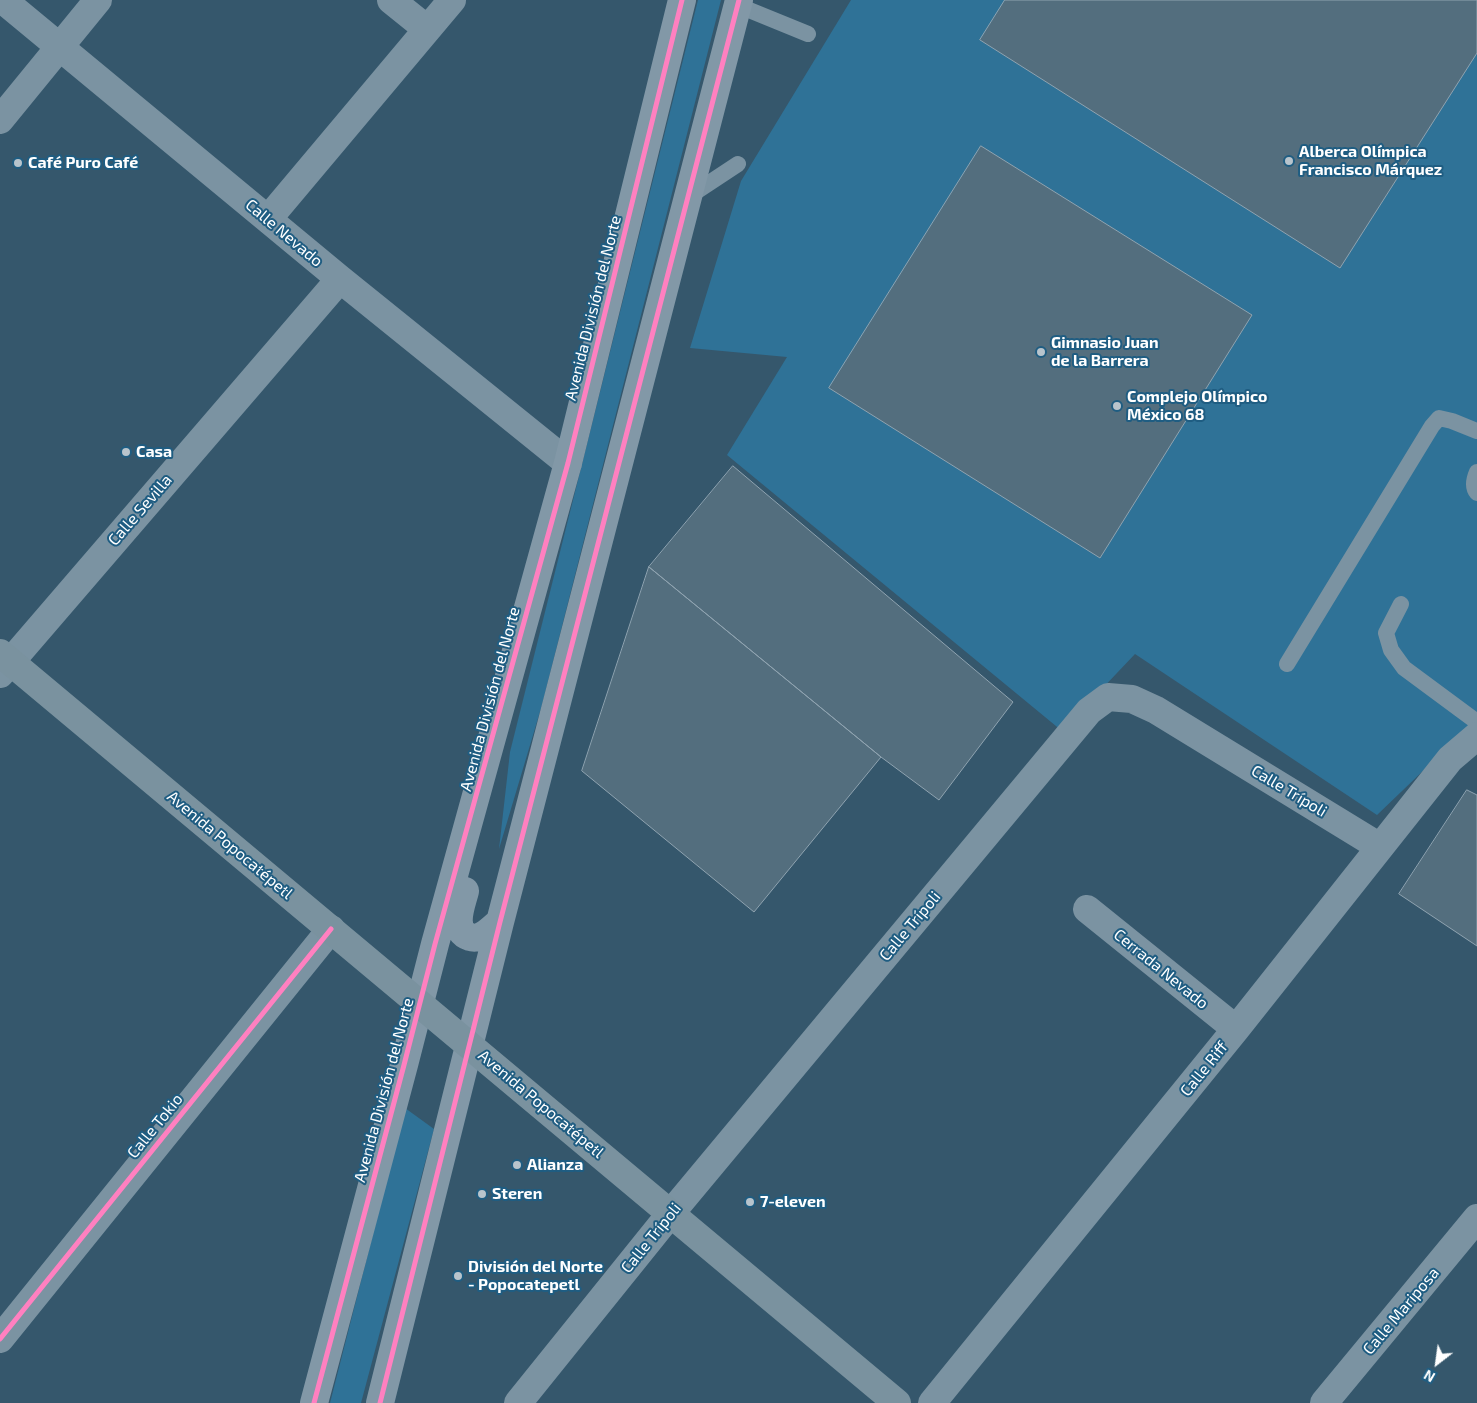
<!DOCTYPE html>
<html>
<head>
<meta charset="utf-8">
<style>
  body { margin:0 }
  #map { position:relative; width:1477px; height:1403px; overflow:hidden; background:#35576c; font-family:"Exo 2",sans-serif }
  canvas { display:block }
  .north { position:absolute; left:1412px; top:1338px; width:50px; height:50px; -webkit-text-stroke:4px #1f5d82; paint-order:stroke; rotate:210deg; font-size:14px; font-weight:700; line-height:20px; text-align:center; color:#fff }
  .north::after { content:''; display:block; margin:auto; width:18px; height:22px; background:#fff; clip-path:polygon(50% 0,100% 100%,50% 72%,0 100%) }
</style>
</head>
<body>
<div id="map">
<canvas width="1477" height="1403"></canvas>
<div class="north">N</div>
</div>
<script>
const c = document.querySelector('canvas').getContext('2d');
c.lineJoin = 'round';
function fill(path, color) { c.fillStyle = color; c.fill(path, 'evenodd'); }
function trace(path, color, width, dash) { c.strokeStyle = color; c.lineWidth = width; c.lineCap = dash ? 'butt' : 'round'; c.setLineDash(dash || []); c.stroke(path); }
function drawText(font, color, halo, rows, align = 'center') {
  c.font = font + ' "Exo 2",sans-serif'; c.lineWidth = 4; c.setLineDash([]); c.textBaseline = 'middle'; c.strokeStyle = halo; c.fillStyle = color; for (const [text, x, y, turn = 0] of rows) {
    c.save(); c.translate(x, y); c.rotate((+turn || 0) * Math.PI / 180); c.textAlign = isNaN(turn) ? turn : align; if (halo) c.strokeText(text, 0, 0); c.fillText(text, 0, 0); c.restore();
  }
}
fill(new Path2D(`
  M698 0H721L542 705 499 849 510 752Z
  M851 0H1477V719L1377 815 1135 654 1062 731 727 455 787 357 690 348 741 181Z
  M405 1108 434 1129 361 1403H330Z`), '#2f7297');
const building = new Path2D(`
  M1005 0H1477V53L1340 268 980 40Z
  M981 146 1252 315 1100 558 829 388Z
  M733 466 1013 702 939 800 881 757 649 567Z
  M649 567 881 757 754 912 582 771Z
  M1467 790 1477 795V946L1399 894Z`);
fill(building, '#536e7e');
trace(building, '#8fa3b0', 1);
trace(new Path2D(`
  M737 5 808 34
  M688 197 738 164
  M1477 472C1474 479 1472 487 1477 493
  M1401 604 1386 633 1391 650 1404 668 1477 722
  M1287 664 1432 426 1439 418 1452 421 1477 431`), '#7b93a2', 16);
trace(new Path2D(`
  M3 0 340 279 568 463
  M391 0 427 29
  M0 120 98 0
  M268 219 452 0
  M0 674 340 279
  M1087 909 1236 1029
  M0 1339 331 929
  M518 1403 671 1213 1089 711 1108 697 1132 699 1156 710 1380 847
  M932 1403 1236 1029 1450 759 1477 736
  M1324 1403 1477 1218`), '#7b93a2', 28);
trace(new Path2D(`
  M465 891C462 904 450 931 470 937 473 938 478 938 481 936 488 933 494 926 500 922
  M314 1403 404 1065 435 944 568 463 682 0
  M380 1403 500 922 739 0`), '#8298a7', 28);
trace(new Path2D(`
  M0 653 897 1403`), '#7a929f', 28);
trace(new Path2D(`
  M0 1339 331 929
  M314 1403 404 1065 435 944 568 463 682 0
  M380 1403 500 922 739 0`), '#ff80c0', 5);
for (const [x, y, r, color] of [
  [1289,161,5,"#b8c4cc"],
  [18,163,5,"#b8c4cc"],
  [1041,352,5,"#b8c4cc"],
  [1117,406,5,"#b8c4cc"],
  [126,452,5,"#b8c4cc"],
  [517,1165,5,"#b8c4cc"],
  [482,1194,5,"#b8c4cc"],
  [750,1202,5,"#b8c4cc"],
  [458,1276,5,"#b8c4cc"]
]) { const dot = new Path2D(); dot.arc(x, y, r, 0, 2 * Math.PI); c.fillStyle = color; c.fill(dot); trace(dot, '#1f5d82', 2); }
drawText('bold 16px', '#fff', '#1f5d82', [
  ["Alberca Olímpica",1299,152],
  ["Francisco Márquez",1299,170],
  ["Café Puro Café",28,163],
  ["Gimnasio Juan",1051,343],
  ["de la Barrera",1051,361],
  ["Complejo Olímpico",1127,397],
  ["México 68",1127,415],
  ["Casa",136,452],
  ["Alianza",527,1165],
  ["Steren",492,1194],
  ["7-eleven",760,1202],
  ["División del Norte",468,1267],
  ["- Popocatepetl",468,1285]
], 'left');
drawText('16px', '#fff', '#1f5d82', [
  ["Calle Nevado",284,233,40],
  ["Avenida División del Norte",593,308,-76],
  ["Calle Sevilla",140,510,-49],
  ["Avenida División del Norte",490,699,-75],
  ["Calle Trípoli",1289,791,31],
  ["Avenida Popocatépetl",230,845,40],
  ["Calle Trípoli",910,926,-50],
  ["Cerrada Nevado",1161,969,39],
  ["Calle Riff",1204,1069,-51],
  ["Avenida División del Norte",384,1090,-75],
  ["Avenida Popocatépetl",541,1104,40],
  ["Calle Tokio",155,1126,-51],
  ["Calle Trípoli",651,1238,-51],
  ["Calle Mariposa",1401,1311,-50]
]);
</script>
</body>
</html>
